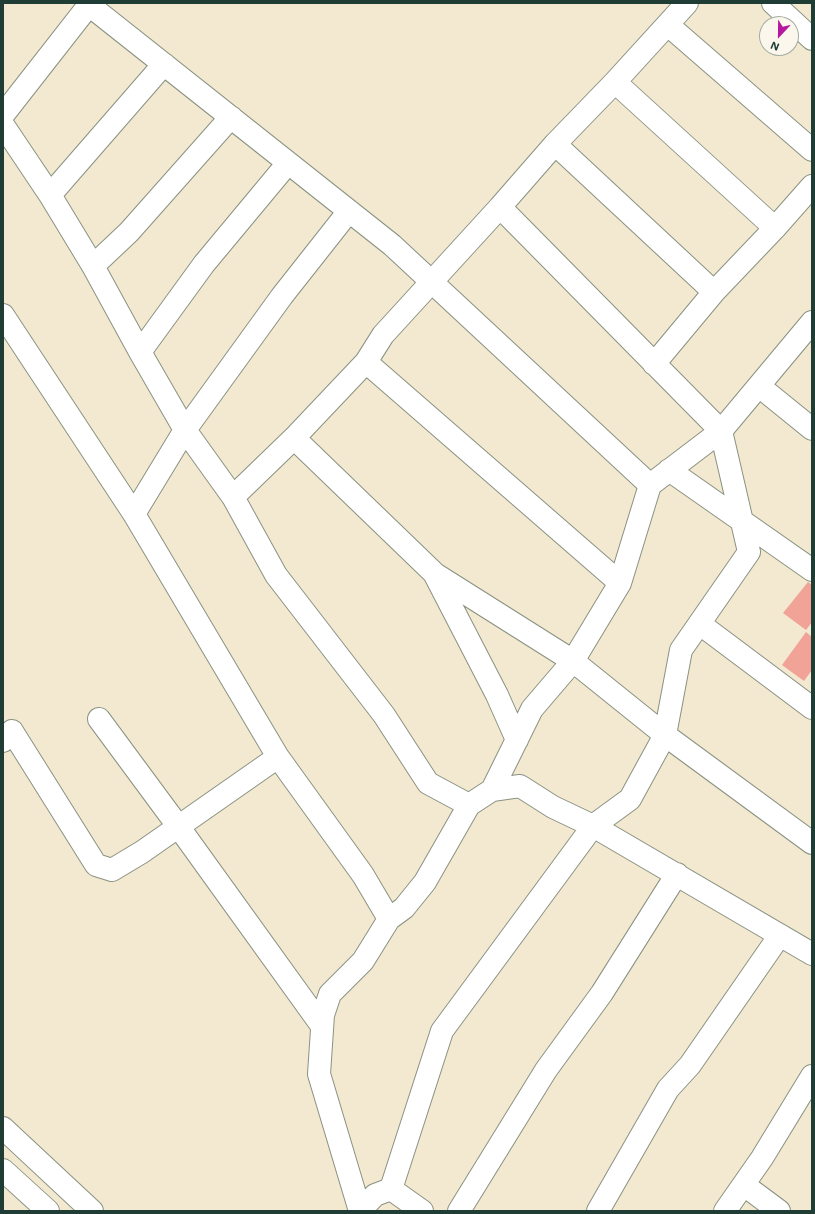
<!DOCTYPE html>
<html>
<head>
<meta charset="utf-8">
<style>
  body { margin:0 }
  #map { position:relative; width:815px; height:1214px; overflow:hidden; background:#f3e8d0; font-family:Mali,sans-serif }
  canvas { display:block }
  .frame { position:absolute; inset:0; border:4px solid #1f3d34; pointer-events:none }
  .north { position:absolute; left:759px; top:16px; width:40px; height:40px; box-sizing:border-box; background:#fbf7ec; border:1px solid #a3ada2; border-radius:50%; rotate:202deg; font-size:11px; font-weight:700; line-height:16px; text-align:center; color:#1f3d34 }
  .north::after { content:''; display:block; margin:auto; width:14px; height:18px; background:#b5179e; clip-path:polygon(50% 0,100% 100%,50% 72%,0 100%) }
</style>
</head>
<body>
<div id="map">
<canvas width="815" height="1214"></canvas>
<div class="frame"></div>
<div class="north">N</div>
</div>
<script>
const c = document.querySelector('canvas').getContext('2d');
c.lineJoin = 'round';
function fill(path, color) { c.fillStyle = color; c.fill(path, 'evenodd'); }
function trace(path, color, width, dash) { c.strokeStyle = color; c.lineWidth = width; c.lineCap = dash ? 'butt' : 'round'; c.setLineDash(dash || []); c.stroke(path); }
fill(new Path2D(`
  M808 582 812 585V622L806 630 783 613Z
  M806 632 812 637V670L804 681 782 665Z`), '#f0a396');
const minor = new Path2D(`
  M687 3 615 82 555 144 500 207 721 431 812 322
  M773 3 812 39
  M668 25 812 150
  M615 82 775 228
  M3 115 89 5
  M3 125 50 195 164 64
  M555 144 714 292
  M50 195 93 266 140 352 185 430 233 497 276 575 384 715 428 783 469 805
  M93 266 129 232 231 117
  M3 315 134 514 278 757 363 875 389 919 404 908 425 882 469 805 492 790 520 786 553 807 593 826 630 799 665 735 681 650 749 552 721 431 650 485 392 245 89 5 91 3
  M140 352 204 264 288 163
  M366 362 383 335 500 207
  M654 364 714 292 775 228 812 186
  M759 386 812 429
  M294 438 435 574 573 661 665 735 812 843
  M669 470 812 570
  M233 497 294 438 366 362 620 583
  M134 514 185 430 282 296 349 211
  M435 575 497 695 517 740
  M700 624 812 708
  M99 719 178 826 322 1026
  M3 741 12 731 96 865 112 870 142 852 278 757
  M492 790 532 709 573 661 620 583 650 485
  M3 1128 92 1211
  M3 1170 48 1211
  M744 1185 779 1211
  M391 1189 442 1031 593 826 812 954
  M360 1211 319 1074 323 1015 330 994 363 961 389 919
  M360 1211 375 1195 391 1189 422 1211
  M459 1211 546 1070 602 993 677 874
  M598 1211 668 1089 690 1065 780 935
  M725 1211 762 1158 812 1076`);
trace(minor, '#899282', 24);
trace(minor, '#fff', 22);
</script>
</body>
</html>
